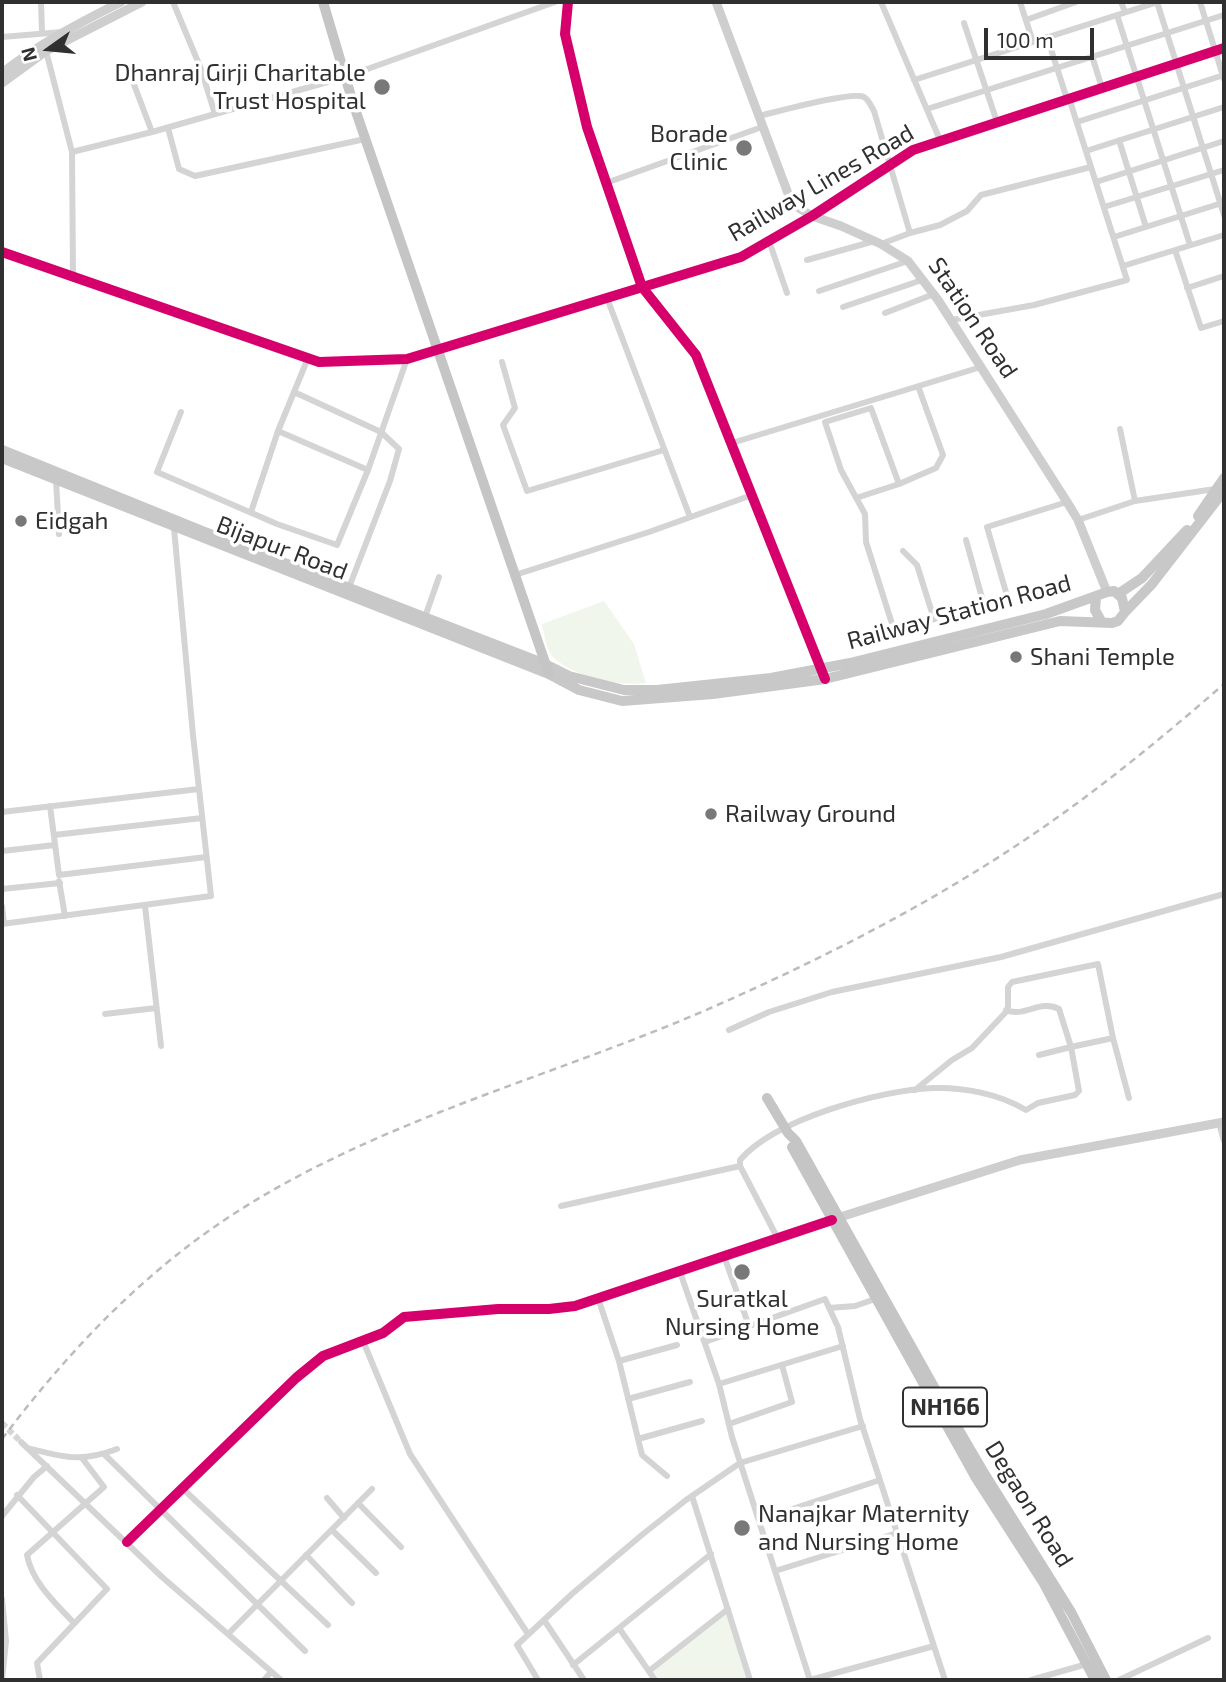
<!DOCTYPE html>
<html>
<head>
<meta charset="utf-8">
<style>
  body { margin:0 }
  #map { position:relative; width:1226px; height:1682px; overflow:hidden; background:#fff; font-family:"Exo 2",sans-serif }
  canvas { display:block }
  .frame { position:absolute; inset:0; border:4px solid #303030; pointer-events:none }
  .north { position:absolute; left:14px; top:14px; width:70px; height:70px; -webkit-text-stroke:5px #fff; paint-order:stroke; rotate:255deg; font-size:19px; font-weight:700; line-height:28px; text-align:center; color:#303030 }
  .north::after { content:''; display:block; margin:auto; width:24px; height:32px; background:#303030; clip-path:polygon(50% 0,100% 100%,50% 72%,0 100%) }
  .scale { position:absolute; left:984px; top:28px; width:110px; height:32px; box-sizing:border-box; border:4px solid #303030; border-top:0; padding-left:9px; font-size:21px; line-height:24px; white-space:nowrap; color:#303030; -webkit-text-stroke:5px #fff; paint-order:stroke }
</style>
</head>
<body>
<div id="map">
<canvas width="1226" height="1682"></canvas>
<div class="frame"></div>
<div class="north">N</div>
<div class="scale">100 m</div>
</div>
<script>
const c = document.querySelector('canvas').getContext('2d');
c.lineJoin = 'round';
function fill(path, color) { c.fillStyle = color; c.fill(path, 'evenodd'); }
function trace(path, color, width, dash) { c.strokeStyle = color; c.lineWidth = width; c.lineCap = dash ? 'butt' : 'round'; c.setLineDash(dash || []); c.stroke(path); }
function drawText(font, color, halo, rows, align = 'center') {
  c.font = font + ' "Exo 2",sans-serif'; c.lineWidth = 7; c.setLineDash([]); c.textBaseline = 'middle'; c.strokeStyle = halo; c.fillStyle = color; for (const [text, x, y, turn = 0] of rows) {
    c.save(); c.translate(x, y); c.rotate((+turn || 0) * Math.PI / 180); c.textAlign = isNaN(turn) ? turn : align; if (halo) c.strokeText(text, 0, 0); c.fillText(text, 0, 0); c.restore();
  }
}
fill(new Path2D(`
  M604 601 634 644 646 683C619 687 571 676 552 656 546 649 544 633 542 624Z
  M726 1613 747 1680H659L653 1671Z`), '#f0f6ec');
trace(new Path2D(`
  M2 1423 21 1442`), '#d6d6d6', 6, [6, 3]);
trace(new Path2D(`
  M41 2 42 32
  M173 2 201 69 215 114
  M568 2 565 34 587 127 642 287 696 355 822 670
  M881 2 940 140
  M1020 2 1033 42
  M1121 2 1125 12
  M1157 2 1224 215
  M1200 2 1224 79
  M1117 15 1190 245
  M1026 20 1076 2
  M964 23 997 122
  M2 37 62 32
  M1047 37 1067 99
  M46 51 72 152 73 275
  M1092 56 1102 88
  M914 80 1158 2
  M133 82 152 132
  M927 109 1224 15
  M759 116C776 112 852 91 864 97 869 100 871 106 874 111L910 233
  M1077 122 1224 75
  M168 128 179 169 195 176 365 139
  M1119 140 1146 227
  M1086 151 1224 107
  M72 152 152 132 345 77 555 2
  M1096 182 1224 141
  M606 183 762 127
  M1104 207 1224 170
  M1114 237 1222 203
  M769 241 787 293
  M881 244 910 233 940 225 967 211 981 195 1091 167
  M1175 250 1201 328 1224 321
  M807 260 871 242
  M1123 266 1224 235
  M1187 288 1224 276
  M819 291 908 261
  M607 298 690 517
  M843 307 922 280
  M885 313 934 294
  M951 320 1034 305 1127 280 1069 98
  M502 362 515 408 503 425 527 491 664 450
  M294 392 381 432 399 449 390 481 348 590
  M181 412 157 472 277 524 337 545 368 470 407 359
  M1120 429 1135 501
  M278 431 368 470
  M732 443 981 367
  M56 480 59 534
  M899 484 936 468 943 455 918 386
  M856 498 899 484 871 408 825 422 841 470 865 514 866 542 894 630 1008 599 987 527 1067 502
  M251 512 278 431 308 358
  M1078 520 1135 501 1215 489
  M966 540 984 605
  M903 551 917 565 934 619
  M515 575 649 532 752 495
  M425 617 439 577
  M50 806 59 875 206 857
  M2 812 199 789
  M54 835 202 818
  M2 851 55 845
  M59 881 65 916
  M2 889 60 883
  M2 906 4 923
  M145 906 161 1046
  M2 924 211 896 193 735 174 528
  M1006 1010C1024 1018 1040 999 1059 1009L1071 1047 1039 1055
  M105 1014 156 1008
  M729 1030 769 1012 832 992 1001 957 1224 894
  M915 1090 952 1060 972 1048 1005 1013 1008 1007V987L1012 982 1098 964 1113 1038
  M1219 1123 1224 1141
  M561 1206 740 1166
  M778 1239 740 1166V1160C775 1119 880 1090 933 1088 964 1087 999 1094 1026 1110L1038 1103 1075 1095 1079 1091 1071 1047 1113 1038 1129 1098
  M724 1256 749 1326
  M680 1272 719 1384 732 1437 810 1680
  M598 1298 619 1361 642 1455 667 1476
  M829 1308 855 1306 878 1298
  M363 1341 410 1454 528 1634
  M705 1342 825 1299 838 1327 860 1419 945 1680
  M619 1361 677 1345
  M719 1384 843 1346
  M628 1399 690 1382
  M729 1424 792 1402 782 1365
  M638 1439 702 1421
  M21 1442 162 1577 281 1680
  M27 1448C64 1457 80 1463 117 1449
  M104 1454 305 1651
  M181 1487 328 1625
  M17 1495 107 1589 37 1663 40 1680
  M692 1496 750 1680
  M327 1498 344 1518
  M358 1503 401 1547
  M2 1516 34 1477 47 1466
  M759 1520 880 1480
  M332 1530 376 1573
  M127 1542 296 1378 323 1356 383 1333 404 1317 498 1309H549L575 1306 832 1220
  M306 1555 352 1603
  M775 1571 897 1533
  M2 1599 6 1641 2 1680
  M544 1620 584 1680
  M74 1623C55 1603 32 1582 27 1555L104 1487 82 1458
  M619 1628 655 1680
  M228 1634 372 1489
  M573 1665 711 1554
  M649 1671 728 1609
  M264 1680 271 1672
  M538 1680 517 1645 573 1593 643 1534 686 1500 740 1463 863 1426
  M810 1680 934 1646
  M1031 1680 1087 1664
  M1119 1680 1208 1638`), '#d4d4d4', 6);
trace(new Path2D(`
  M2 252 319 362 407 359 741 257 812 216 913 150 1224 48`), '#d4d4d4', 8);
trace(new Path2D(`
  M716 2 792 204 812 216 841 226 881 244 908 261 938 300 1067 502 1078 520 1107 592
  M2 73C39 44 79 23 121 2
  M2 83 46 51 142 2
  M834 1219 1020 1160 1224 1122`), '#cecece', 9);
trace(new Path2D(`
  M2 450 202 531 545 664 569 676 624 690H657L771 678 850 663 1046 614 1107 592 1114 591 1122 598 1125 612
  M2 458 549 674 579 690 622 701 713 694 825 679 1060 621 1112 623 1118 621 1125 612 1152 584 1224 491
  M1198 516 1224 478
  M1118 594 1142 578 1187 530
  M1096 597 1095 610 1101 621`), '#c8c8c8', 10);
trace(new Path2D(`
  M323 2 353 103 549 674
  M767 1098 788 1133 796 1141 943 1403 984 1473 1071 1612 1106 1680
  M792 1147 976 1478 1043 1582 1095 1680`), '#c5c5c5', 10);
trace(new Path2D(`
  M2 1439C70 1349 147 1268 243 1208 388 1117 558 1075 713 1007 824 958 934 902 1035 833 1101 788 1163 737 1224 684`), '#bcbcbc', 2.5, [7, 5]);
trace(new Path2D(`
  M568 2 565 34 587 127 642 287 696 355 825 679
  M2 252 319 362 407 359 741 257 812 216 913 150 1224 48
  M127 1542 296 1378 323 1356 383 1333 404 1317 498 1309H549L575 1306 832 1220`), '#d6006c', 10);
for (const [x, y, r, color] of [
  [382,87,9,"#787878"],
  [744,148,9,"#787878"],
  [21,521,7,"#787878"],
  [1016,657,7,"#787878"],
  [711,814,7,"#787878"],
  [742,1272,9,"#787878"],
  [742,1528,9,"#787878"]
]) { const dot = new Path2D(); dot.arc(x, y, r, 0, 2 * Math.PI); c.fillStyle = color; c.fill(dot); trace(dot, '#fff', 2.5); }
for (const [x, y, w] of [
  [945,1407,84]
]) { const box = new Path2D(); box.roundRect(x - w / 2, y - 19.5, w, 39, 5); c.fillStyle = '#fff'; c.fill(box); trace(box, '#303030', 2); }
drawText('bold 23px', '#303030', null, [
  ["NH166",945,1407]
]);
drawText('24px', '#303030', '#fff', [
  ["Dhanraj Girji Charitable",366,73,"right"],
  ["Trust Hospital",366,101,"right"],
  ["Borade",728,134,"right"],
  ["Clinic",728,162,"right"],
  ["Eidgah",35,521],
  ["Shani Temple",1030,657],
  ["Railway Ground",725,814],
  ["Suratkal",742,1299,"center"],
  ["Nursing Home",742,1327,"center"],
  ["Nanajkar Maternity",758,1514],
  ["and Nursing Home",758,1542]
], 'left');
drawText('24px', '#303030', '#fff', [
  ["Railway Lines Road",821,183,-30],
  ["Station Road",973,318,56],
  ["Bijapur Road",282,548,21],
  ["Railway Station Road",959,612,-15],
  ["Degaon Road",1029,1504,58]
]);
</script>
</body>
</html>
